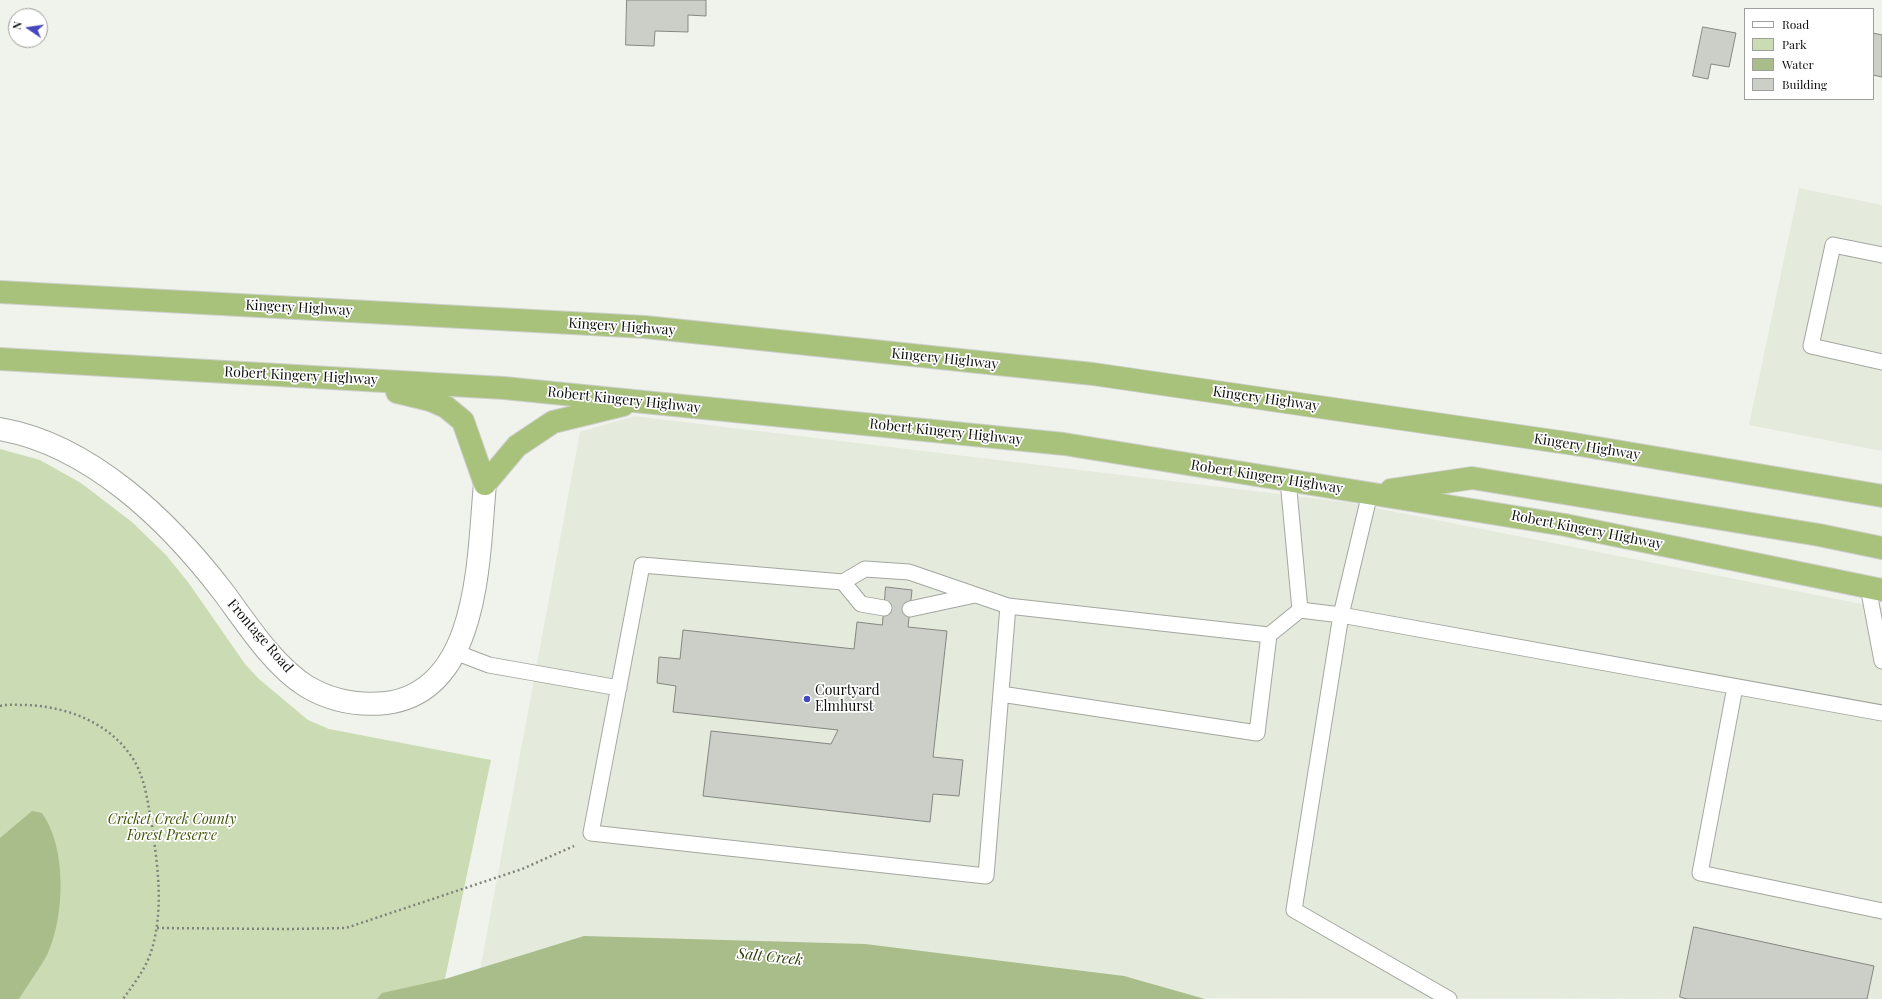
<!DOCTYPE html>
<html>
<head>
<meta charset="utf-8">
<style>
  body { margin:0 }
  #map { position:relative; width:1882px; height:999px; overflow:hidden; background:#f0f3ec; font-family:"Playfair Display",serif }
  canvas { display:block }
  .legend { position:absolute; left:1744px; top:8px; width:130px; height:92px; box-sizing:border-box; background:#fff; border:1px solid #9f9f9e; margin:0; padding:5px 7px; list-style:none; font-size:12px; color:#0e100d }
  .legend li { display:flex; align-items:center; gap:8px; height:20px }
  .legend b { width:20px; border:1px solid #9f9f9e }
  .north { position:absolute; left:8px; top:8px; width:40px; height:40px; box-sizing:border-box; background:#fff; border:1px solid #9f9f9e; border-radius:50%; rotate:283deg; font-size:11px; font-weight:700; line-height:16px; text-align:center; color:#0e100d }
  .north::after { content:''; display:block; margin:auto; width:14px; height:18px; background:#4447bd; clip-path:polygon(50% 0,100% 100%,50% 72%,0 100%) }
</style>
</head>
<body>
<div id="map">
<canvas width="1882" height="999"></canvas>
<ul class="legend">
<li><b style="height:5px;background:#fff"></b>Road</li>
<li><b style="height:11px;background:#cbdcb4"></b>Park</li>
<li><b style="height:11px;background:#a9bd8b"></b>Water</li>
<li><b style="height:11px;background:#cccfc8"></b>Building</li>
</ul>
<div class="north">N</div>
</div>
<script>
const c = document.querySelector('canvas').getContext('2d');
c.lineJoin = 'round';
function fill(path, color) { c.fillStyle = color; c.fill(path, 'evenodd'); }
function trace(path, color, width, dash) { c.strokeStyle = color; c.lineWidth = width; c.lineCap = dash ? 'butt' : 'round'; c.setLineDash(dash || []); c.stroke(path); }
function drawText(font, color, halo, rows, align = 'center') {
  c.font = font + ' "Playfair Display",serif'; c.lineWidth = 3.5; c.setLineDash([]); c.textBaseline = 'middle'; c.strokeStyle = halo; c.fillStyle = color; for (const [text, x, y, turn = 0] of rows) {
    c.save(); c.translate(x, y); c.rotate((+turn || 0) * Math.PI / 180); c.textAlign = isNaN(turn) ? turn : align; if (halo) c.strokeText(text, 0, 0); c.fillText(text, 0, 0); c.restore();
  }
}
fill(new Path2D(`
  M1799 188 1882 205V451L1749 425Z
  M634 416 1345 502 1882 608V999L475 997 580 432Z`), '#e4eadc');
fill(new Path2D(`
  M0 449 40 460 81 483 132 522 166 555 188 582 245 664 259 679 308 720 329 729 491 760 445 979 478 999H0Z`), '#cbdcb4');
fill(new Path2D(`
  M32 811 42 813C67 848 65 917 47 955 39 970 28 984 19 999H0V838Z
  M584 936 865 944 1124 976 1205 999H377L382 993 445 979Z`), '#a9bd8b');
const building = new Path2D(`
  M627 0H706V16L688 15V32L655 31 654 46 626 45Z
  M1703 27 1736 33 1729 67 1711 64 1708 79 1693 76Z
  M1873 33 1882 35V77L1873 75Z
  M886 587 912 590 908 627 947 631 933 757 963 760 959 796 933 794 930 822 703 796 711 731 831 744 838 730 673 712 676 686 657 683 659 657 680 659 683 630 854 649 857 622 882 625Z
  M1694 927 1874 966 1867 999H1687L1680 997Z`);
fill(building, '#cccfc8');
trace(building, '#858881', 1);
const service = new Path2D(`
  M1882 255 1833 245 1811 346 1882 362
  M1288 480 1300 610
  M1370 493 1341 615 1294 910 1449 999
  M843 582 861 604 884 608
  M1868 587 1882 661
  M1008 606 986 876 591 833 642 565 843 582 865 569 909 572 1008 606 1269 635 1300 610 1341 615 1882 713
  M910 609 975 595
  M455 652 489 665 619 688
  M1735 687 1700 873 1882 911
  M1001 694 1257 733 1269 635`);
const minor = new Path2D(`
  M0 429C91 445 169 521 224 593 247 624 273 665 306 686 331 701 357 706 386 703 481 691 478 555 485 484`);
const trunk = new Path2D(`
  M0 292 645 327 1093 374 1574 444 1882 496
  M0 359 504 388 1064 444 1565 525 1882 590
  M397 392 430 400 446 407 463 421 485 484
  M485 484 517 446 553 422 623 405
  M1391 490 1472 478 1819 535 1882 548`);
trace(service, '#a3a79f', 17);
trace(minor, '#a3a79f', 24);
trace(trunk, '#cfcfcf', 24);
trace(new Path2D(`
  M0 706C8 704 16 705 24 705 67 706 112 723 135 762 146 782 148 805 152 826 158 868 164 911 151 952 145 970 133 985 123 999
  M157 928 289 929 346 928 522 869 574 846`), '#80827d', 2.5, [2, 3]);
trace(service, '#fff', 15);
trace(minor, '#fff', 22);
trace(trunk, '#a8c27b', 22);
for (const [x, y, r, color] of [
  [807,699,4,"#4447bd"]
]) { const dot = new Path2D(); dot.arc(x, y, r, 0, 2 * Math.PI); c.fillStyle = color; c.fill(dot); trace(dot, '#fff', 1.5); }
drawText('14px', '#0e100d', '#fff', [
  ["Kingery Highway",299,308,3],
  ["Kingery Highway",622,327,4],
  ["Kingery Highway",945,359,6],
  ["Robert Kingery Highway",301,376,3],
  ["Kingery Highway",1266,399,8],
  ["Robert Kingery Highway",624,400,6],
  ["Robert Kingery Highway",946,432,6],
  ["Kingery Highway",1587,447,9],
  ["Robert Kingery Highway",1267,477,9],
  ["Robert Kingery Highway",1587,530,11],
  ["Frontage Road",260,636,49]
]);
drawText('14px', '#0e100d', '#fff', [
  ["Courtyard",815,691],
  ["Elmhurst",815,707]
], 'left');
drawText('italic 14px', '#3c5302', '#fff', [
  ["Cricket Creek County",172,820],
  ["Forest Preserve",172,836]
]);
drawText('italic 15px', '#2e4006', '#fff', [
  ["Salt Creek",770,957,6]
]);
</script>
</body>
</html>
